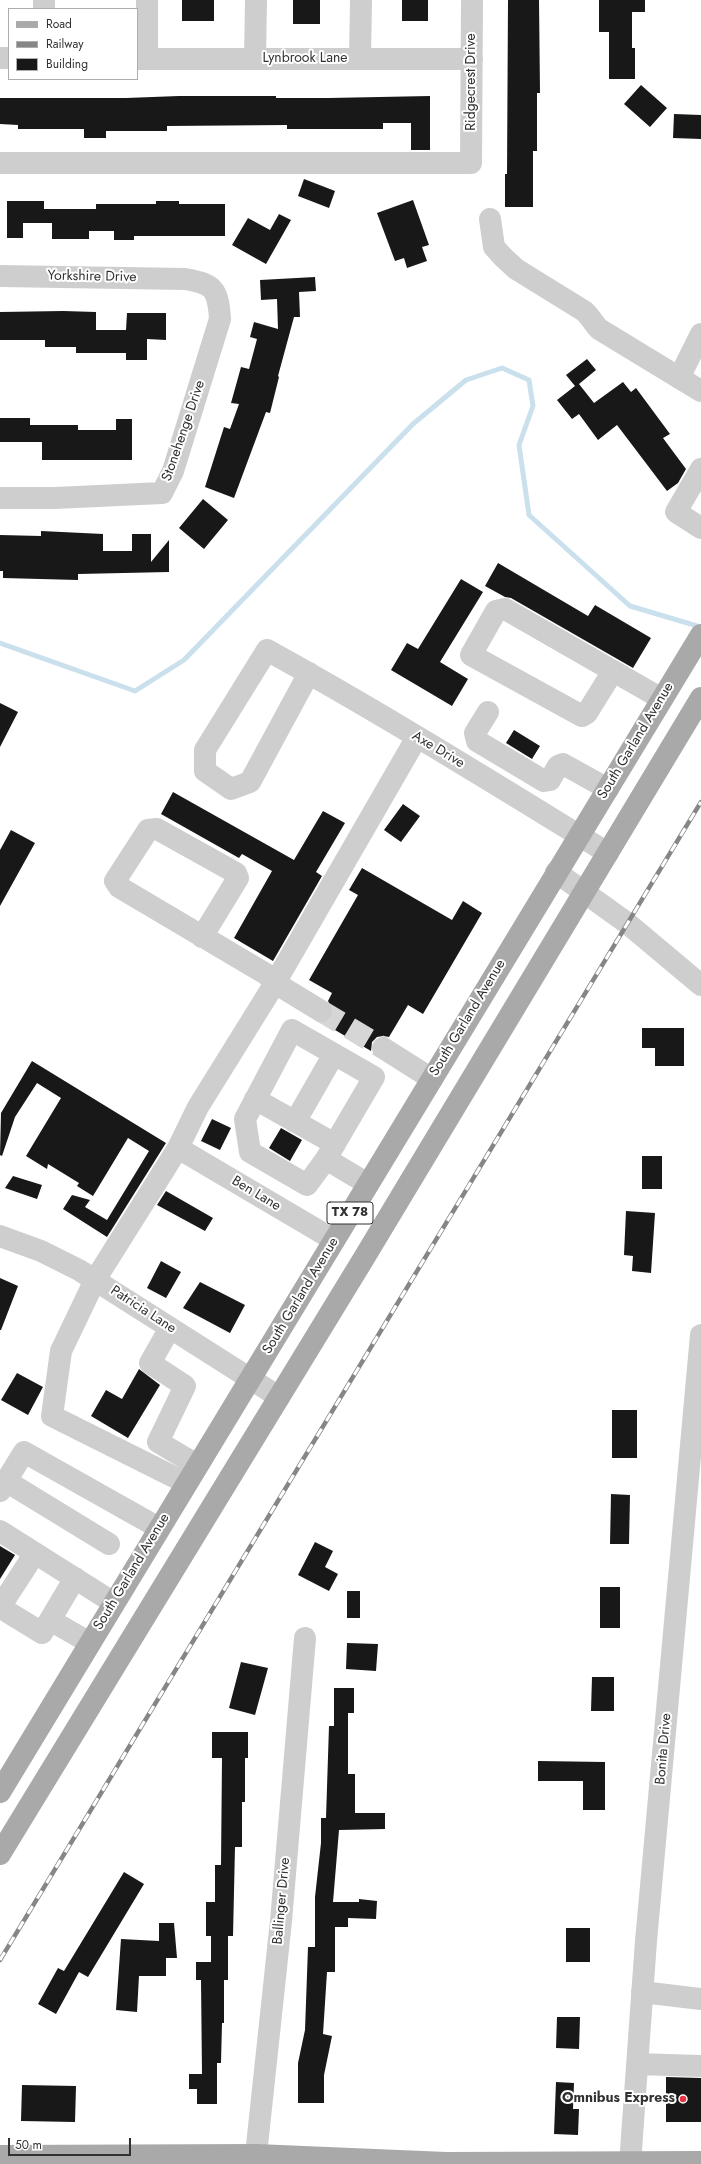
<!DOCTYPE html>
<html>
<head>
<meta charset="utf-8">
<style>
  body { margin:0 }
  #map { position:relative; width:701px; height:2164px; overflow:hidden; background:#fff; font-family:Jost,sans-serif }
  canvas { display:block }
  .legend { position:absolute; left:8px; top:8px; width:130px; height:72px; box-sizing:border-box; background:#fff; border:1px solid #adadad; margin:0; padding:5px 7px; list-style:none; font-size:12px; color:#313131 }
  .legend li { display:flex; align-items:center; gap:8px; height:20px }
  .legend b { width:20px; border:1px solid #adadad }
  .scale { position:absolute; left:8px; top:2138px; width:123px; height:18px; box-sizing:border-box; border:2px solid #313131; border-top:0; padding-left:5px; font-size:12px; line-height:14px; white-space:nowrap; color:#313131; -webkit-text-stroke:3px #fff; paint-order:stroke }
</style>
</head>
<body>
<div id="map">
<canvas width="701" height="2164"></canvas>
<ul class="legend">
<li><b style="height:5px;background:#a9a9a9"></b>Road</li>
<li><b style="height:5px;background:#868686"></b>Railway</li>
<li><b style="height:11px;background:#181818"></b>Building</li>
</ul>
<div class="scale">50 m</div>
</div>
<script>
const c = document.querySelector('canvas').getContext('2d');
c.lineJoin = 'round';
function trace(path, color, width, dash) { c.strokeStyle = color; c.lineWidth = width; c.lineCap = dash ? 'butt' : 'round'; c.setLineDash(dash || []); c.stroke(path); }
function fill(path, color) { c.fillStyle = color; c.fill(path, 'evenodd'); }
function drawText(font, color, halo, rows, align = 'center') {
  c.font = font + ' Jost,sans-serif'; c.lineWidth = 4; c.setLineDash([]); c.textBaseline = 'middle'; c.strokeStyle = halo; c.fillStyle = color; for (const [text, x, y, turn = 0] of rows) {
    c.save(); c.translate(x, y); c.rotate((+turn || 0) * Math.PI / 180); c.textAlign = isNaN(turn) ? turn : align; if (halo) c.strokeText(text, 0, 0); c.fillText(text, 0, 0); c.restore();
  }
}
trace(new Path2D(`
  M0 643 135 691 184 660 413 424 466 380 502 368 529 380 533 406 519 445 529 515 630 606 701 627`), '#cbe0ed', 5);
fill(new Path2D(`
  M182 0H214V21H182Z
  M293 0H320V24H293Z
  M402 0H428V21H402Z
  M508 0H539L540 93H537V151H533V207H505V174H507Z
  M599 0H645V12H632V48H635V79H609V32H599Z
  M641 85 667 108 650 127 624 104Z
  M179 96H276V98H329L430 96V150H411V123H383V129H287V125L167 126V131H106V138H84V129H18V125L0 124V98H126Z
  M674 114 701 115V139L673 138Z
  M304 179 335 191 329 208 298 196Z
  M413 200 429 245 422 247 427 261 407 268 404 258 395 261 377 213Z
  M7 201H44V209H96V204H156V201H179V204H225V236H134V240H114V231H89V239H52V223H23V238H7Z
  M279 214 291 220 266 264 232 245 248 218 270 230Z
  M315 277 316 291 299 292 300 317H294L278 376 279 377 270 413 266 412 234 498 205 487 224 427 230 429 239 404 231 403 241 367 249 369 257 339 250 337 254 322 278 329 277 299 261 300 260 280Z
  M63 311 96 312V330H126L127 313H166V340L147 339V360H126V353H76V347H45V340H0V312Z
  M587 359 596 370 579 384 594 403 623 382 631 392 636 388 670 434 663 438 686 469 678 483 667 491 617 425 598 440 579 414 572 419 557 400 575 386 566 375Z
  M0 418H30V425H78V430H116V419H132V460H42V442H0Z
  M203 499 228 520 204 549 179 528Z
  M41 531 103 534V551H132V534H151V562L169 540V572L78 574V580L3 578V571H0V535L41 536Z
  M498 563 588 616 595 605 651 638 633 668 511 598 505 597 485 586Z
  M461 579 483 592 440 662 468 679 452 706 391 670 407 643 418 649Z
  M0 703 18 712 0 747Z
  M514 730 540 746 532 759 506 743Z
  M173 792 294 860 323 811 345 823 316 872 322 876 273 961 234 938 272 871 242 854 239 858 161 814Z
  M403 804 420 816 401 842 384 830Z
  M11 830 35 843 0 906V850Z
  M362 868 452 920 463 901 482 913 423 1014 408 1005 389 1037 383 1036 377 1037 372 1042 371 1051 323 1023 332 1017 333 1011 328 1001 332 993 309 980 358 895 349 890Z
  M642 1028H684V1066H655V1048H642Z
  M32 1061 166 1143 107 1237 63 1209 72 1195 90 1200 85 1207 107 1220 149 1151 128 1138 93 1196 77 1186 79 1183 48 1164 47 1169 26 1156 61 1098 37 1083 15 1117 2 1156 0 1155 1 1113Z
  M212 1119 231 1128 220 1150 201 1141Z
  M281 1128 302 1140 290 1161 269 1148Z
  M642 1156H662V1189H642Z
  M13 1176 42 1185 37 1199 5 1188Z
  M166 1191 213 1218 205 1231 157 1205Z
  M626 1211 655 1213 651 1273 632 1271 633 1256 624 1255Z
  M161 1261 181 1272 166 1298 147 1288Z
  M0 1278 18 1286 1 1330H0Z
  M200 1282 245 1305 230 1333 183 1308Z
  M139 1369 160 1385 128 1438 91 1416 106 1390 122 1399Z
  M17 1373 43 1387 28 1415 1 1400Z
  M612 1410H637V1458H612Z
  M611 1494 630 1495 629 1544H610Z
  M315 1542 333 1551 325 1567 338 1574 329 1591 298 1575Z
  M0 1546 15 1555 0 1579Z
  M600 1587H620V1628H600Z
  M347 1591H360V1618H347Z
  M347 1643 378 1644 376 1671 346 1669Z
  M241 1662 268 1668 255 1715 229 1708Z
  M592 1677H614V1711H591Z
  M334 1688H354V1713H348V1774H355V1813H385V1829L339 1830 333 1902H359V1899L377 1901 376 1919 348 1918V1927H335V1972H327L323 2034 332 2036 324 2075V2103H298V2063L305 2030 308 1947H315V1897L321 1843V1818H326L329 1726H334Z
  M212 1732H248V1758H245V1802H242V1847H235L233 1936H228V1980H224V2023H222L221 2063H217V2104H197V2089H189V2074H202L201 1980H196V1962H211V1936H206V1902H215V1865H221L222 1758H212Z
  M538 1761 605 1762V1810H583V1781H538Z
  M124 1872 144 1884 88 1977 79 1972 56 2014 38 2004 58 1968 64 1971Z
  M159 1923H174L177 1958H166V1976H139L137 2012 116 2010 121 1939 159 1941Z
  M566 1928H590V1962H566Z
  M557 2017H580L579 2049 556 2048Z
  M666 2077 701 2078V2122H666Z
  M556 2082 574 2083 573 2109H579L578 2135 554 2134Z
  M22 2085 76 2086 75 2122 21 2121Z`), '#181818');
trace(new Path2D(`
  M321 1011 383 1048`), '#d6d6d6', 22, [22, 11]);
trace(new Path2D(`
  M44 9V0
  M0 58H9
  M137 59H472
  M147 59V0
  M255 59 256 0
  M360 59 361 0
  M0 163H471L472 0
  M490 219 494 247 503 257 516 269 584 311C591 317 593 323 599 329L701 391
  M0 276 185 279C214 284 218 289 220 319L173 471 162 493 55 498H0
  M679 378 701 334
  M701 469 676 512 701 528
  M613 671 587 713 582 716 471 655 496 611 505 609 662 699
  M309 673 250 782 231 789 205 771V750L267 650C383 714 495 784 608 853
  M488 712 475 733 477 741 544 781 550 780 558 766 563 764 608 789
  M556 872 627 923 701 985
  M202 937 238 878 236 873 157 829 148 830 115 881 119 887 266 974 275 983 417 737
  M292 1030 374 1077 326 1159 307 1185 250 1152 245 1119Z
  M383 1048 432 1079
  M255 1099 335 1144
  M295 1122 334 1054
  M178 1148 334 1240
  M326 1159 368 1184
  M0 1236 41 1251 79 1270 279 1397
  M170 1328 150 1363 185 1386 158 1442 197 1465
  M6 1481 109 1544
  M186 1483 52 1416 61 1351 95 1280 178 1148 198 1107 275 983 321 1011
  M0 1491 24 1452 159 1528
  M0 1531 114 1603
  M75 1578 50 1620 90 1643
  M0 1607 35 1553
  M1 1608 42 1633 50 1620
  M642 1992 701 1999
  M637 2064 701 2066
  M255 2164 281 1921 305 1638
  M630 2164 646 1941 701 1335`), '#cecece', 22);
trace(new Path2D(`
  M0 1792 701 635
  M0 1854 364 1258 701 698
  M0 2156 256 2155 446 2163 701 2162`), '#a9a9a9', 22);
const rail = new Path2D(`
  M0 1960 701 802`);
trace(rail, '#868686', 4.5);
trace(rail, '#fff', 3, [9]);
for (const [x, y, r, color] of [
  [683,2099,4,"#e53543"]
]) { const dot = new Path2D(); dot.arc(x, y, r, 0, 2 * Math.PI); c.fillStyle = color; c.fill(dot); trace(dot, '#fff', 1.5); }
for (const [x, y, w] of [
  [350,1213,46]
]) { const box = new Path2D(); box.roundRect(x - w / 2, y - 11, w, 22, 3); c.fillStyle = '#fff'; c.fill(box); trace(box, '#313131', 1); }
drawText('bold 13px', '#313131', null, [
  ["TX 78",350,1213]
]);
drawText('14px', '#313131', '#fff', [
  ["Lynbrook Lane",305,59],
  ["Ridgecrest Drive",472,82,-90],
  ["Yorkshire Drive",92,277,1],
  ["Stonehenge Drive",184,431,-71],
  ["South Garland Avenue",636,741,-59],
  ["Axe Drive",438,750,31],
  ["South Garland Avenue",468,1018,-59],
  ["Ben Lane",256,1194,31],
  ["South Garland Avenue",301,1296,-59],
  ["Patricia Lane",143,1310,33],
  ["South Garland Avenue",132,1572,-59],
  ["Bonita Drive",664,1749,-85],
  ["Ballinger Drive",282,1901,-85]
]);
drawText('bold 14px', '#313131', '#fff', [
  ["Omnibus Express",675,2099]
], 'right');
</script>
</body>
</html>
